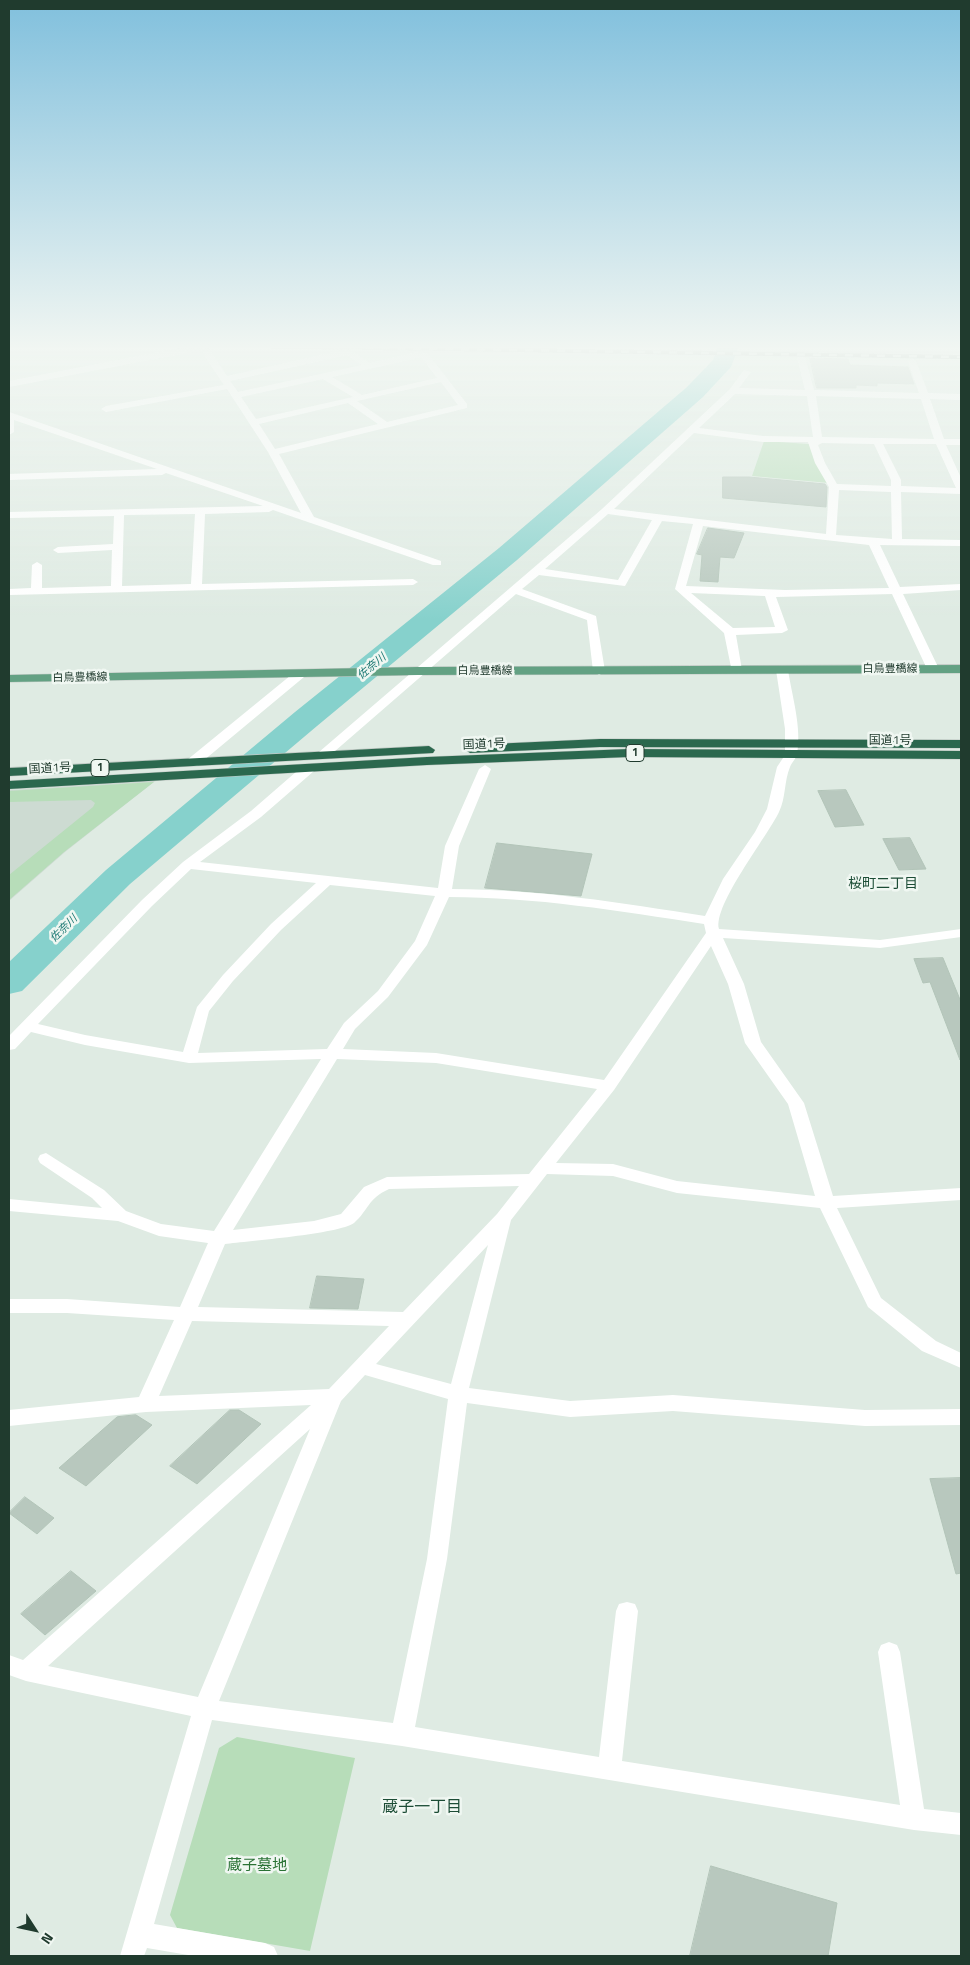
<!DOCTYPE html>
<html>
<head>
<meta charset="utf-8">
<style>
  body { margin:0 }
  #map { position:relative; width:970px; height:1965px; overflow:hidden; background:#dfebe3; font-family:"Titillium Web",sans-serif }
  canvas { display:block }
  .frame { position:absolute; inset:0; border:10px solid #203b2e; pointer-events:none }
  .north { position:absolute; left:10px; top:1905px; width:50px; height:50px; -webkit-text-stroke:4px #f0f7f2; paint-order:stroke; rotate:125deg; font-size:14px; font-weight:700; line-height:20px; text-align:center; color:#203b2e }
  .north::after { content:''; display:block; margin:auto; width:18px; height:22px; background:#203b2e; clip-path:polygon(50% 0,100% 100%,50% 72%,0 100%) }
</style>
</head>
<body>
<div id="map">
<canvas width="970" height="1965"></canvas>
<div class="frame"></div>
<div class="north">N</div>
</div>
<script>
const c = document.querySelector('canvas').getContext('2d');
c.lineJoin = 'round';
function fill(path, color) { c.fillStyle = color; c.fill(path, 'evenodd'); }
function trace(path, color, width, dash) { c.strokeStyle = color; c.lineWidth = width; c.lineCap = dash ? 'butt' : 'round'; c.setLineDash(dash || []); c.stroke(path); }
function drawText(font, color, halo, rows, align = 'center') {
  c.font = font + ' "Titillium Web","Noto Sans JP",sans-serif'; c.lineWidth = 5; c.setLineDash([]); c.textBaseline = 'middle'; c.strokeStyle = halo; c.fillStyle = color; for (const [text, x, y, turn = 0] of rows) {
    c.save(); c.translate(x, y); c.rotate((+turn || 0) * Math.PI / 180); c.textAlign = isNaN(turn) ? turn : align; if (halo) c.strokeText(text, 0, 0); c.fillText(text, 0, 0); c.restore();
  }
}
fill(new Path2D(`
  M155 781 65 852 9 901V790Z`), '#cddbd2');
fill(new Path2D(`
  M764 441 809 444 829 483 752 476Z
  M154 782 64 852 9 900V875L93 807 95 803 91 800 9 802V791Z
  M237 1737 355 1758 310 1951 177 1928 170 1915 219 1748Z`), '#b7ddb9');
fill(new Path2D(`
  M718 346H739L731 367 703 397 517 560 317 726 130 884 22 991 9 994V962L106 870 295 712 499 548 687 387 713 360Z`), '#86d1cc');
const building = new Path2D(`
  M810 358 848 359 850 365 908 367 914 384 877 383V386L856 385V388H817Z
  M723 477H749L825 484 827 487 826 507 723 498Z
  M708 528 744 533 734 558 720 557 718 582 700 581 702 555 697 554Z
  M846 790 864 825 835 827 818 791Z
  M910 838 926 869 899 870 883 839Z
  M497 843 592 854 581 896 485 888Z
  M943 958 961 1002 960 1060 930 982 923 983 914 959Z
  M317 1276 364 1279 358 1309 310 1308Z
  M230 1410H239L261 1424 197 1484 170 1466Z
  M136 1415 152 1425 86 1486 59 1468 117 1417Z
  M961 1478V1573L956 1574 930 1479Z
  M25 1497 54 1518 37 1534 9 1513Z
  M71 1571 96 1591 45 1635 21 1614Z
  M711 1866 837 1903 828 1956H690Z`);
fill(building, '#b8c8be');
trace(building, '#b2c4b8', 1);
const major = new Path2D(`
  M961 665V673L418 675 9 682V675L418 667Z`);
const highway = new Path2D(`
  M600 739 961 740V748L600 747 470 753 464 749 470 745Z
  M429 746 435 750 433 753 9 776V768Z
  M629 749 961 751V759L629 757 427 765 9 789V781L427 757Z`);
trace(major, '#c1c8c4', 1);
trace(highway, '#c1c8c4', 1);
fill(new Path2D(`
  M191 346 208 348 227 376 348 349 370 363 418 352 428 354 467 404V408L279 454 314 517 441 561V565H433L273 510 269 512 205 514 202 584 413 579 418 582 413 585 9 595V589L31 588 32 565 37 562 42 565V588L111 586 112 550 58 553 53 550 58 547 113 544 114 516 9 518V512L263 506 166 473 162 475 9 480V474L157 469 14 420V432L9 435V412L301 513 268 452 227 389 106 412 101 409 106 406 224 385 202 352H191L9 387V381ZM347 355 362 365 238 392 230 381ZM418 358H422L437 378 362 395 332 377ZM323 379 353 397 256 419 241 397ZM441 382 458 405 387 422 357 401ZM348 403 378 424 275 449 259 424ZM195 514 191 584 122 586 124 515Z
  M801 354 805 357 814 390 919 393 908 361 912 358 916 361 928 393 961 394V400L930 399 944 439H961V445H946L961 478V494L901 492 902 539 961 540V546L880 545 900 587 961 584V590L903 594 939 669 937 671H929L927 669 892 594 776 597 788 630 782 633 736 635 742 670 740 672H732L724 633 675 589 693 524 662 521 625 586 539 575 522 589 596 616 605 671 603 673 599 675 593 671 587 620 516 594 327 758H319L317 755 319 752 602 509 730 389 744 370 751 372 739 388 805 390 797 357ZM735 394 807 396 813 437 763 436 699 428ZM816 396 921 399 934 439 822 437ZM694 433 763 442H808L815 463 829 487 826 534 614 509ZM822 443 874 444 891 480V486L837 484 825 463 818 445ZM883 444H936L956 488 901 486V480ZM839 490 891 492 892 539 836 535ZM608 514 652 520 618 580 545 569ZM703 526 869 545 889 588 785 590 686 586ZM691 593 765 596 775 627 733 628Z
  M782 666 788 670C792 696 802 728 797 754 796 759 792 762 790 767 784 781 786 798 779 812 767 837 713 905 719 929L880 940 961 929V937L880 948 723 938 744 984 761 1042 804 1103 833 1196 961 1188V1200L837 1208 881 1298 936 1341 961 1353V1368L922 1351 868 1307 820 1208 677 1193 613 1176 547 1174 511 1220 469 1388 570 1401 673 1395 865 1410 961 1409V1425L865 1426 673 1411 570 1417 467 1403 447 1559 415 1727 599 1757 616 1611 619 1604 627 1602 635 1604 638 1611 622 1761 900 1805 878 1652 881 1645 889 1642 897 1645 900 1652 924 1809 961 1813V1835L914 1830 402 1746 212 1720 154 1924 265 1943 274 1947 278 1956H194L147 1948 144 1956H120L191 1716 26 1681 9 1675V1655L23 1660 311 1405 146 1412 9 1426V1410L139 1397 174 1320 67 1313H9V1299H67L180 1307 208 1243 159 1236 118 1221 9 1211V1199L102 1208 92 1198 40 1163 38 1159 40 1155 46 1153 104 1190 126 1211 161 1224 214 1231 321 1059 189 1063 85 1045 31 1032 15 1049 9 1050V1036L142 900 183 862 251 811 304 765H314L315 768 314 771 261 817 200 862 438 888 445 846 479 769 485 765 491 769 459 846 452 889C537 889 621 903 705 916L723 879 755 832 767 809 777 767 785 755V729L776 670ZM191 869 316 883 271 924 223 975 197 1007 183 1052 85 1035 38 1024 152 906ZM330 885 435 896 415 941 378 991 344 1023 327 1049 198 1053 209 1011 233 981 281 930ZM449 897C535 897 619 911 704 924L706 933 604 1080 436 1053 343 1049 355 1029 388 997 427 945ZM711 946 728 984 745 1043 788 1104 815 1196 677 1181 613 1164 556 1163 614 1090ZM337 1059 436 1063 597 1089 529 1174 387 1177 364 1187 341 1214 314 1221 233 1230ZM519 1186 497 1214 403 1312 198 1307 225 1244C248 1241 339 1234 354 1223 369 1210 367 1199 389 1189ZM488 1245 451 1384 376 1364ZM192 1321 389 1326 329 1389 159 1396ZM365 1375 448 1399 427 1559 393 1723 219 1701 341 1401ZM310 1429 198 1697 48 1666Z
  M300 670 304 671V677L197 766H187L186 763 187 760 296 671Z`), '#fff');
fill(major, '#63a183');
fill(highway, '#2b684e');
const rail = new Path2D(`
  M253 346 961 357`);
trace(rail, '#5a7769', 4);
trace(rail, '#f0f7f2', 2.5, [8]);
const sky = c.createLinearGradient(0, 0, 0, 621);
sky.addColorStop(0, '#81c0dd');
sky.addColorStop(0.56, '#f1f6f2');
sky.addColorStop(1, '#f1f6f200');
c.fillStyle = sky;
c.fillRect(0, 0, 970, 621);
drawText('italic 11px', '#1a7772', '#f0f7f2', [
  ["佐奈川",372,667,-40],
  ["佐奈川",64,929,-44]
]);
drawText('11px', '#203b2e', '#f0f7f2', [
  ["白鳥豊橋線",890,669],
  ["白鳥豊橋線",485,671],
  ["白鳥豊橋線",80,678,-1]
]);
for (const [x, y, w] of [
  [635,753,18],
  [100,768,18]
]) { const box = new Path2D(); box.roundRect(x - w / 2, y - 8.5, w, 17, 4); c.fillStyle = '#f0f7f2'; c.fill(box); trace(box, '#203b2e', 1); }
drawText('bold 11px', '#203b2e', null, [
  ["1",635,753],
  ["1",100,768]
]);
drawText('12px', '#203b2e', '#f0f7f2', [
  ["国道1号",890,741],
  ["国道1号",484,745,-2],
  ["国道1号",50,769,-3]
]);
drawText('14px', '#1c4d36', '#f0f7f2', [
  ["桜町二丁目",883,885]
]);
drawText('15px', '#2a7235', '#f0f7f2', [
  ["蔵子墓地",257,1866]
]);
drawText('16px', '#1c4d36', '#f0f7f2', [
  ["蔵子一丁目",422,1808]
]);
</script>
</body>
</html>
